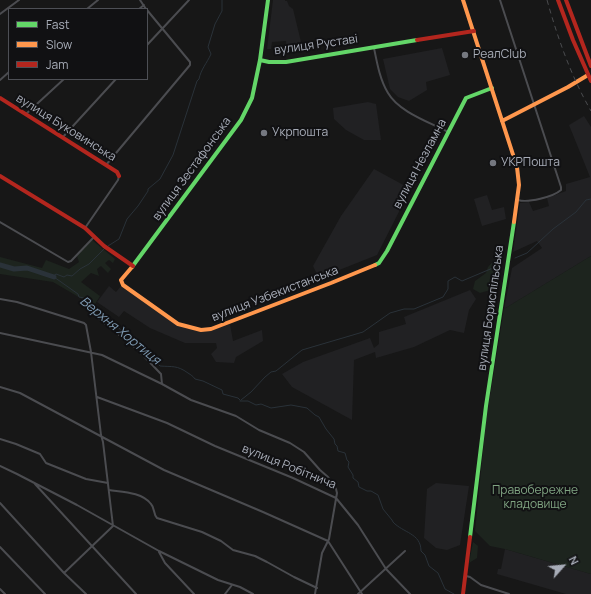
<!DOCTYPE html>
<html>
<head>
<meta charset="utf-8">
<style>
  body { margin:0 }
  #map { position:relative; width:591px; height:594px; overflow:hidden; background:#171717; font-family:Manrope,sans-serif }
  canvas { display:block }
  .legend { position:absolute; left:8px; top:8px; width:140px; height:72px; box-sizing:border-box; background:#111113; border:1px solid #4d4f55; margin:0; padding:5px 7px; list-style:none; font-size:12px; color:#a8adb8 }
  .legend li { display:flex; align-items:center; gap:8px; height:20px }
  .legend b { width:20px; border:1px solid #4d4f55 }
  .north { position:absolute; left:543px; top:546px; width:40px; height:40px; -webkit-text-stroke:3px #111113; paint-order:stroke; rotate:63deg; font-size:11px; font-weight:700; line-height:16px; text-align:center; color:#a8adb8 }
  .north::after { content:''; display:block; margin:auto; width:14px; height:18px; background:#a8adb8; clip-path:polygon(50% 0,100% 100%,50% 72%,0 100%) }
</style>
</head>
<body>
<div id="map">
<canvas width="591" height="594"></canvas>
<ul class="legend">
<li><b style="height:5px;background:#63d668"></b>Fast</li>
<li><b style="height:5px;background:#ff974d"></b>Slow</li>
<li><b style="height:5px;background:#b3261e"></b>Jam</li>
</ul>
<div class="north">N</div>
</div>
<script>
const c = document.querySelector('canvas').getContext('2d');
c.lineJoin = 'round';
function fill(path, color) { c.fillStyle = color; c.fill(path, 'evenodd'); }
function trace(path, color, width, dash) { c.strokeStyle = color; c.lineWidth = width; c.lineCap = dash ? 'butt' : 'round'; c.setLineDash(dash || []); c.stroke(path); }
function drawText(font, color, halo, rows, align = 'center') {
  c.font = font + ' Manrope,sans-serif'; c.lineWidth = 4; c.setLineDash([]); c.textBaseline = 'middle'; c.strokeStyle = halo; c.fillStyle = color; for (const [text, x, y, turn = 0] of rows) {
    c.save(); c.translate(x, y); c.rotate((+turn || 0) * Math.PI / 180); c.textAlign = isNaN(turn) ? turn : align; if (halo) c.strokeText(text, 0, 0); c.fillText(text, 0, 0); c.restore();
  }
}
fill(new Path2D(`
  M273 0H285V1H287L289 6 293 9 301 42 299 49 295 51H287L286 41 272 42 271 49H267Z
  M442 48 450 75 426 82 427 90 409 101 398 97 390 89 383 59Z
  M368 102 376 104 381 140H364L346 130 334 119 333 108Z
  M584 116 591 127V256L504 309 512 268 542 248 537 241 513 252 520 203 529 202 533 211 549 206 547 198 566 191V184L590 177 569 125Z
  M374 169 409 188 410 190 377 255 319 278 313 266 341 216Z
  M487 195 492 210 504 207 506 219 482 226 474 199Z
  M109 286 116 292 121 286 178 326 196 331H210L230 324 233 341 262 330 263 341 236 357 234 363 216 362 211 354 217 348 216 343H185L150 328 124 311 119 317 97 302Z
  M470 290 476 299 469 310 464 333 450 330 414 347 376 358 375 352 354 360 352 420 292 387 282 374 303 362 370 338 374 348 379 344V332L406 324 404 317Z
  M436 483 469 486 460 545 447 550 436 548 424 538 427 489Z
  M505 549 591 574V594H566L497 574 498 569H501Z`), '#212123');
fill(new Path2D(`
  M92 240 115 259 113 263 109 260 105 263 111 269 108 273 101 266 97 269 99 276 91 273 81 282 100 296 94 306 53 282 0 274V257L42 268 46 260 69 269 79 262 77 256Z
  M499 255 500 275 494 289 480 293 473 289 475 281 486 273 488 267Z
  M591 256V574L505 549 490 546 475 531 486 421 504 309Z
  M473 542 478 546 477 558 469 563Z`), '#1d241e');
trace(new Path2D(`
  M108 246 119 239 127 219 138 206 148 191V189L160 179 173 155 197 81 199 79C201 69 207 63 211 54L208 47 215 24 222 11V0
  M515 258 527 253 553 229 576 212 586 200 591 199
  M52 277 56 274 64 277 67 275 72 276 80 269 89 264 105 248
  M54 277 78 294 79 297 84 298 143 349 160 366C172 367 177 365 188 373 191 375 193 376 195 379L203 381 222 390 223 394 238 398 240 400
  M241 400 251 392 265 377 271 372 276 371 302 350 363 332 390 313 404 309H414L443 297 448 289V281L455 277 462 281 500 265
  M240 401H248L256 405 261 404 271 408 291 405 307 408 315 415 319 417 326 429 334 439 335 444 337 446 338 451 345 453 347 460 349 462 348 467 353 475V478L358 482 359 487 367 491H371L378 495 383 509 392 520 393 522C403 533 421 533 421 551L425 555 429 566 438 573 445 589 454 594`), '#2a3239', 1);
trace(new Path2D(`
  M0 265 14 269 27 268 54 277`), '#2a3239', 5);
trace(new Path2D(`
  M140 0 146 9
  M500 0 561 187V190C553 197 528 203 518 200
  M87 9 98 0
  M139 9 144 5
  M0 14 19 0
  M147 45 189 0
  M374 48C377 63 380 80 388 93 399 112 429 122 448 132
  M0 80 9 72
  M26 114 64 79
  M62 138 116 79
  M106 165 190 65V62L147 10
  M0 222 68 262 71 261 94 237
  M85 228 118 180 119 176
  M0 299 17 302 84 323 86 325 91 352 101 435 103 442 113 526 64 573
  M92 313 138 350 161 374 162 384 191 400 236 416 259 430 290 443 304 452 320 470 328 477 336 489 337 493 329 539 322 553 315 594
  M0 333 102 355 162 384
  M0 387 20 393 164 470 263 512 328 541 362 594
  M97 397 167 423 215 446 293 478 336 498 358 525 386 569 410 594
  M0 439 16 444 40 454 46 463 86 479 108 483
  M0 466 17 474 77 505 159 551 218 580 240 587 253 594
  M35 484 136 594
  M109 490C122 492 142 492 151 504 155 508 153 514 157 518L202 532 221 541 233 550 255 556 267 562 294 577 317 588
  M0 503 64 573 86 594
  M0 547 45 594
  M159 552 165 563 194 594
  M466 576 470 577 481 585 509 594
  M0 589 5 594
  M225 594 232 585
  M358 594 405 551`), '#4b4c50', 2);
trace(new Path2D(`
  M260 60 269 62H286L417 40
  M375 265 379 263 387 251 466 98 492 88
  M132 267 241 120 252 98 260 60 268 0
  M470 537 486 406 514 222`), '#63d668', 4);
trace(new Path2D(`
  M463 0 517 167 519 185 514 222
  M502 121 568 87 588 75
  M132 267 121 280 123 285 178 324 201 330 211 329 331 283 375 265`), '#ff974d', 4);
trace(new Path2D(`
  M558 0 573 40 591 81
  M566 0 591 66
  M417 40 474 31
  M0 98 117 172 119 176
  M0 176 85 228 104 246 133 266
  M463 594 470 537`), '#b3261e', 4);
trace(new Path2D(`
  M547 0C558 39 571 76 591 111`), '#4b4c4f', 1, [5, 4]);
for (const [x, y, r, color] of [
  [465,55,4,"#757880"],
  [264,133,4,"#757880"],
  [493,163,4,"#757880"]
]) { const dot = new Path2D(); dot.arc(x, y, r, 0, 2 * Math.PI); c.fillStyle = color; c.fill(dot); trace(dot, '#111113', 1.5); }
drawText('12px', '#a8adb8', '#111113', [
  ["вулиця Руставі",316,45,-8],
  ["вулиця Буковинська",66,128,32],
  ["вулиця Незламна",420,164,-62],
  ["вулиця Зестафонська",192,169,-54],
  ["вулиця Узбекистанська",275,294,-21],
  ["вулиця Бориспільська",491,308,-82],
  ["вулиця Робітнича",289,467,22]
]);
drawText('12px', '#a8adb8', '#111113', [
  ["РеалClub",473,55],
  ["Укрпошта",272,133],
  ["УКРПошта",501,163]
], 'left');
drawText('12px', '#7fa381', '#111113', [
  ["Правобережне",535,491],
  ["кладовище",535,505]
]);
drawText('italic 13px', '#7f9bb3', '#111113', [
  ["Верхня Хортиця",120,331,39]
]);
</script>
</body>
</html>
